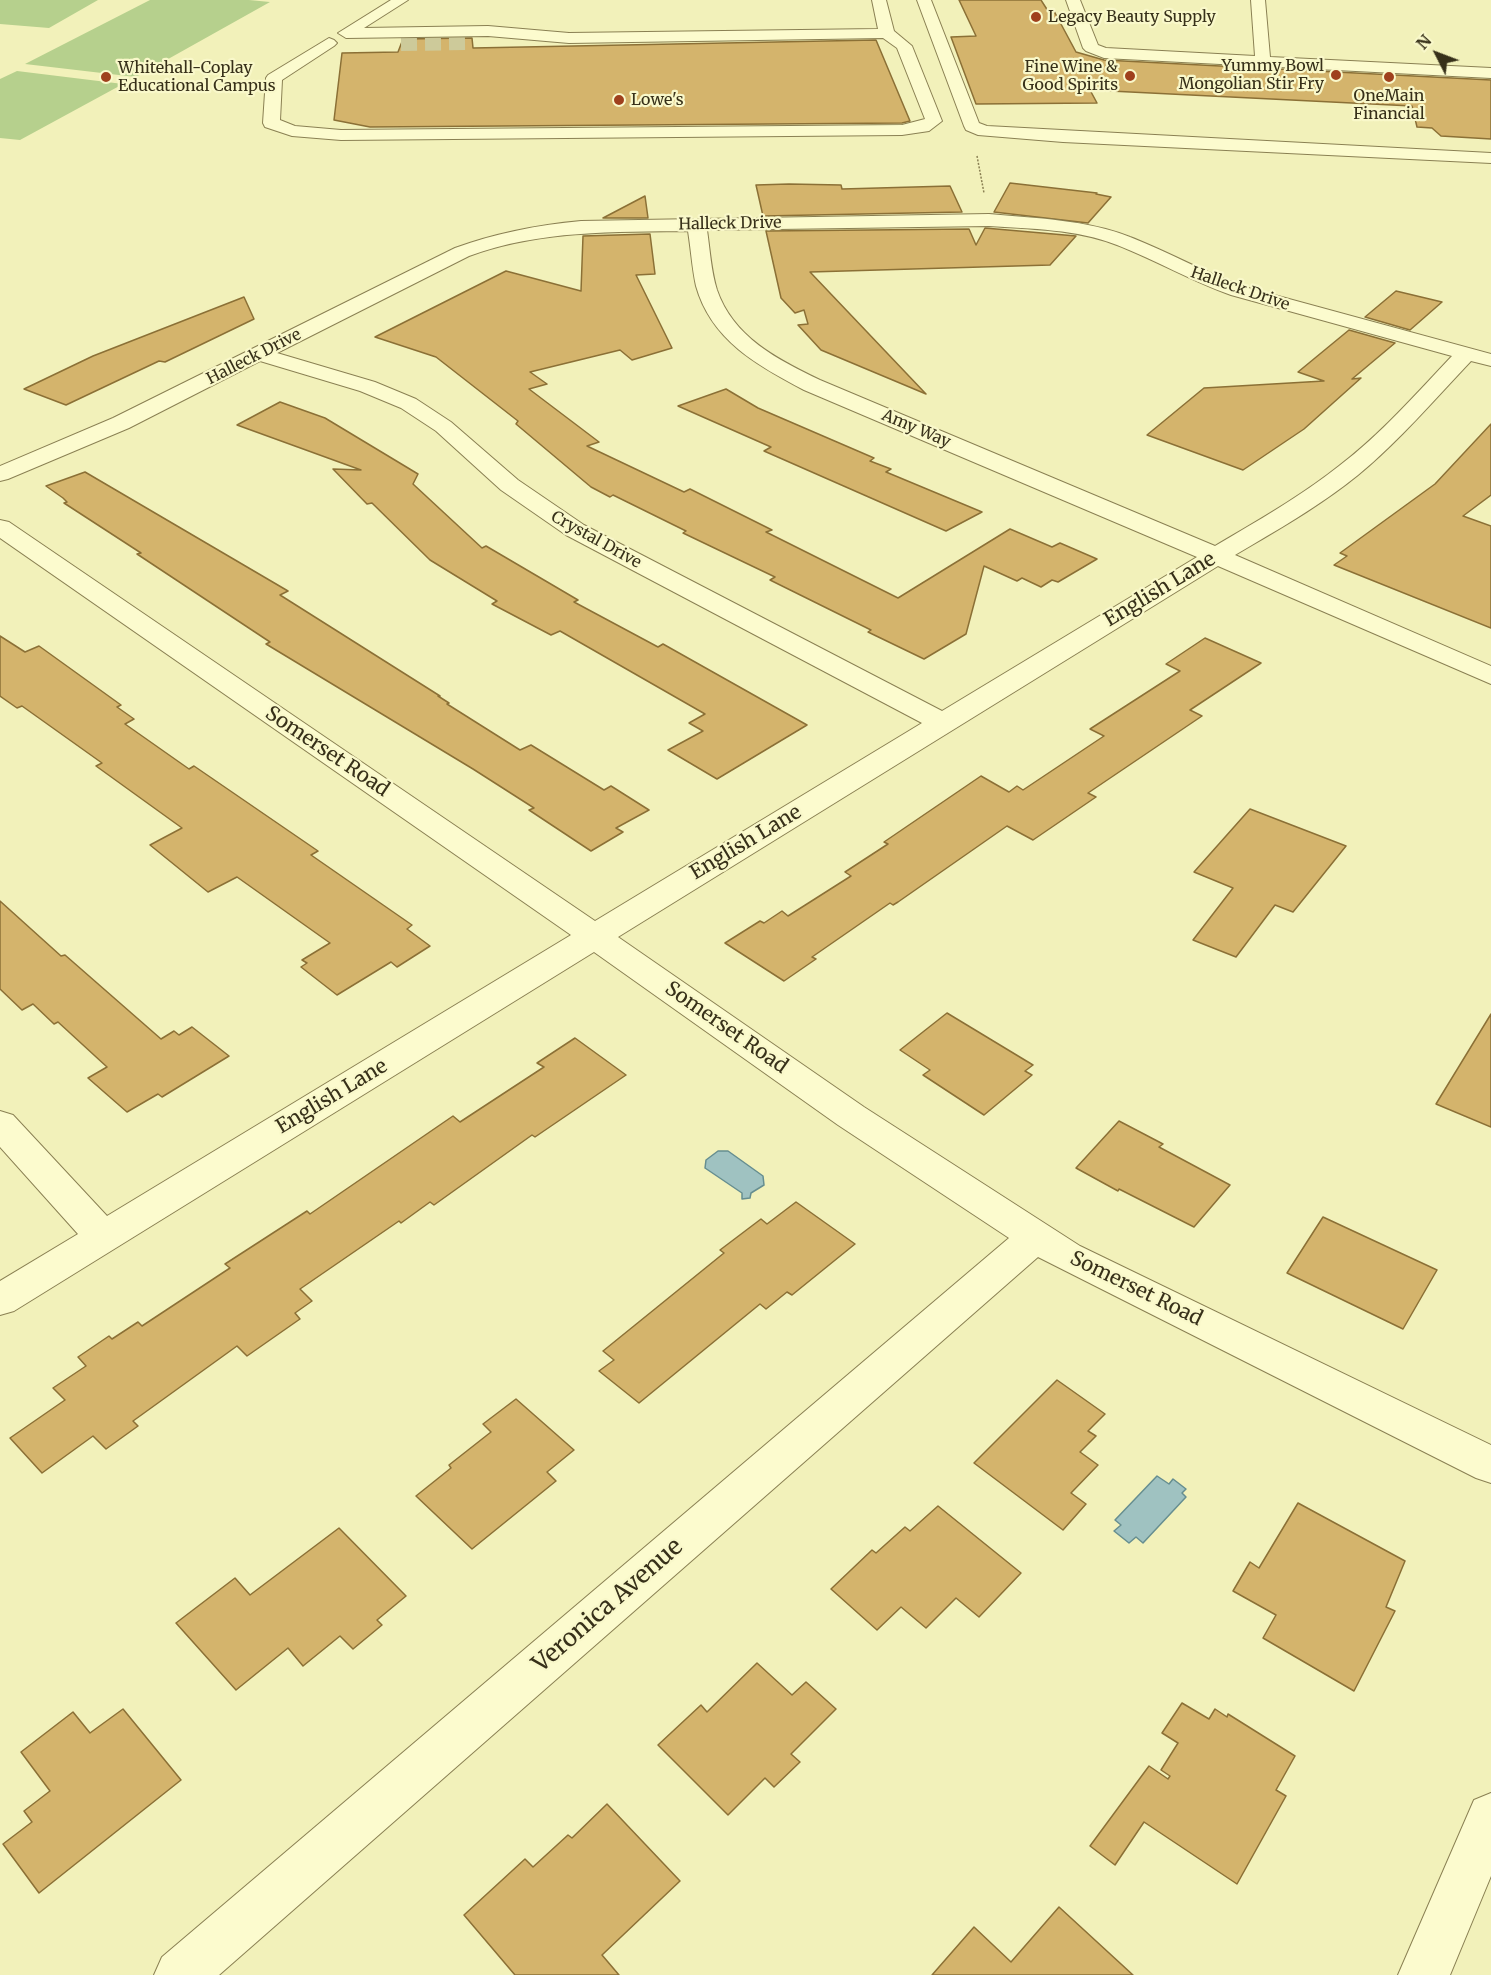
<!DOCTYPE html>
<html>
<head>
<meta charset="utf-8">
<style>
  body { margin:0 }
  #map { position:relative; width:1491px; height:1975px; overflow:hidden; background:#f2f1ba; font-family:Merriweather,serif }
  canvas { display:block }
  .north { position:absolute; left:1407px; top:24px; width:60px; height:60px; -webkit-text-stroke:4px #f9f8ca; paint-order:stroke; rotate:312deg; font-size:16px; font-weight:700; line-height:24px; text-align:center; color:#373019 }
  .north::after { content:''; display:block; margin:auto; width:21px; height:27px; background:#373019; clip-path:polygon(50% 0,100% 100%,50% 72%,0 100%) }
</style>
</head>
<body>
<div id="map">
<canvas width="1491" height="1975"></canvas>
<div class="north">N</div>
</div>
<script>
const c = document.querySelector('canvas').getContext('2d');
c.lineJoin = 'round';
function fill(path, color) { c.fillStyle = color; c.fill(path, 'evenodd'); }
function trace(path, color, width, dash) { c.strokeStyle = color; c.lineWidth = width; c.lineCap = dash ? 'butt' : 'round'; c.setLineDash(dash || []); c.stroke(path); }
function drawText(font, color, halo, rows, align = 'center') {
  c.font = font + ' Merriweather,serif'; c.lineWidth = 4.5; c.setLineDash([]); c.textBaseline = 'middle'; c.strokeStyle = halo; c.fillStyle = color; for (const [text, x, y, turn = 0] of rows) {
    c.save(); c.translate(x, y); c.rotate((+turn || 0) * Math.PI / 180); c.textAlign = isNaN(turn) ? turn : align; if (halo) c.strokeText(text, 0, 0); c.fillText(text, 0, 0); c.restore();
  }
}
fill(new Path2D(`
  M0 0H98L49 28 0 24Z
  M150 0H249L270 2 136 77 25 64Z
  M17 71 123 84 20 140 0 138V79Z`), '#b6d08d');
const water = new Path2D(`
  M718 1151H728L763 1176 764 1185 751 1193 750 1198 742 1199V1193L705 1168 706 1160Z
  M1157 1476 1169 1484 1173 1479 1186 1489 1182 1493 1186 1497 1143 1543 1136 1537 1129 1543 1114 1531 1121 1525 1115 1520Z`);
fill(water, '#9fc2c1');
trace(water, '#668e90', 1.5);
const building = new Path2D(`
  M959 0H1041L1048 11H1054L1076 52 1104 60 1491 80V139L1441 136 1432 128 1417 127 1412 106 1090 90 1097 103 976 104 951 37 976 36Z
  M472 38 473 48 876 40 910 121 902 123 370 127 334 120 342 53 398 52 403 39Z
  M1010 183 1097 193 1096 194 1111 197 1088 223 994 212Z
  M789 184 841 185 842 189 950 186 962 212 763 216 756 185Z
  M645 196 648 218H603Z
  M985 228 1076 236 1050 265 810 272 926 394 821 350 798 325 808 324 804 310 795 313 781 298 766 231 969 229 976 245Z
  M650 234 655 274 636 275 672 348 632 360 620 350 530 372 547 384 529 389 599 442 587 446 684 492 690 489 772 530 766 532 898 598 1010 529 1052 547 1060 543 1097 559 1058 582 1052 580 1041 587 1022 578 1017 581 984 566 966 634 924 659 868 632 871 630 770 580 775 577 683 533 686 531 613 495 610 497 591 487 516 424 518 421 436 357 375 337 506 271 581 291 583 236Z
  M1396 291 1442 302 1410 330 1365 317Z
  M244 297 254 319 165 362 159 361 66 405 24 389 93 356Z
  M1349 330 1395 343 1352 379 1361 378 1304 429 1243 470 1147 435 1204 388 1324 381 1298 372Z
  M726 389 758 408 874 458 870 461 891 469 886 472 982 512 946 531 764 451 771 447 678 406Z
  M280 402 325 418 418 474 413 484 482 548 486 546 578 600 574 602 658 647 663 644 807 725 717 779 668 750 703 731 689 723 705 714 560 631 551 635 492 604 497 601 430 560 372 503 367 504 333 469 361 470 237 425Z
  M1491 424V495L1463 516 1491 526V628L1334 565 1347 556 1340 553 1435 484Z
  M85 472 288 591 280 595 440 696H438L449 703 447 704 520 750 531 745 604 790 611 786 649 810 616 828 623 832 591 851 529 810 534 808 473 769 266 644 270 642 137 554 141 553 64 503 67 502 63 498 46 486Z
  M0 636 25 652 39 646 121 705 117 707 134 719 125 724 189 769 194 766 318 851 311 855 412 925 407 929 430 946 397 967 391 962 337 995 301 967 307 963 302 960 330 943 237 877 208 892 150 845 182 828 96 766 102 763 22 706 17 708 0 696Z
  M1205 638 1261 663 1190 710 1202 716 1088 793 1096 797 1033 840 1007 826 898 902 893 905 890 903 812 957 816 959 784 981 725 943 760 921 764 923 782 911 788 916 851 876 845 872 888 844 884 842 981 776 1009 792 1017 786 1023 790 1104 736 1090 729 1180 671 1166 664Z
  M1250 809 1346 846 1293 912 1275 905 1236 957 1193 940 1233 888 1194 872Z
  M0 901 61 956 65 955 161 1039 174 1031 179 1035 192 1027 229 1056 162 1097 158 1094 127 1112 88 1078 107 1067 58 1022 54 1024 33 1004 22 1010 0 989Z
  M947 1013 1033 1065 1025 1071 1032 1075 984 1115 923 1075 930 1070 900 1050Z
  M1491 1014V1127L1436 1104Z
  M575 1038 626 1075 535 1137 532 1135 434 1205 430 1202 401 1223 399 1221 300 1289 312 1301 295 1313 300 1319 247 1356 237 1346 133 1421 138 1426 106 1449 93 1436 42 1473 10 1438 65 1400 53 1388 86 1366 78 1357 109 1336 112 1339 138 1322 142 1326 230 1268 225 1264 307 1211 310 1214 453 1116 460 1122 544 1067 537 1063Z
  M1119 1121 1163 1144 1159 1147 1230 1185 1194 1227 1119 1189 1118 1191 1076 1168Z
  M796 1202 855 1244 792 1295 787 1292 766 1309 760 1304 639 1403 599 1371 614 1360 603 1351 724 1253 720 1250 761 1219 767 1224Z
  M1323 1217 1437 1270 1403 1329 1287 1273Z
  M1057 1380 1105 1414 1088 1431 1096 1436 1080 1452 1098 1465 1071 1493 1086 1504 1063 1530 974 1463Z
  M516 1399 574 1450 547 1472 556 1481 472 1549 416 1496 451 1468 449 1465 491 1432 483 1424Z
  M1298 1503 1405 1561 1386 1607 1395 1611 1354 1691 1263 1638 1276 1615 1233 1591 1250 1562 1259 1568Z
  M938 1506 1021 1573 979 1617 956 1598 926 1628 901 1607 877 1630 831 1589 872 1550 876 1553 905 1527 910 1531Z
  M339 1528 406 1596 377 1620 382 1625 353 1649 340 1636 303 1666 288 1648 236 1690 176 1623 235 1578 250 1595Z
  M757 1663 792 1695 806 1682 836 1709 791 1754 800 1762 774 1787 765 1778 728 1815 658 1745 701 1705 707 1712Z
  M1182 1703 1209 1719 1215 1709 1227 1717 1228 1714 1295 1756 1276 1790 1286 1796 1237 1884 1144 1822 1115 1865 1090 1846 1149 1766 1168 1779 1170 1776 1161 1770 1178 1743 1162 1733Z
  M123 1709 181 1780 39 1893 3 1844 32 1822 24 1811 50 1791 21 1752 73 1712 90 1733Z
  M607 1804 680 1881 602 1955 619 1975H515L464 1915 525 1859 533 1867 568 1835 572 1838Z
  M1059 1907 1133 1975H932L974 1927 1011 1962Z`);
fill(building, '#d4b46c');
trace(building, '#8b7036', 1.5);
trace(new Path2D(`
  M401 43 473 42`), '#cdca9a', 16, [16, 8]);
const minor = new Path2D(`
  M391 0H408L364 28 488 26 569 33 878 29 872 0H886L894 31 912 46 942 121 929 131 902 135 341 140 292 136 265 127 263 123 266 78 268 75 329 38 334 40 337 43 334 46 282 80 280 120 295 126 341 130 902 125 925 119 897 48 883 38 569 43 488 36 346 38 338 33Z
  M917 0H931L979 123 987 126 1491 153V163L1063 142 978 135 966 130 964 126Z
  M1066 0H1080L1098 45 1106 48 1255 56 1251 0H1265L1270 57 1491 68V78L1104 58 1086 51 1083 48Z
  M989 214C1034 218 1089 220 1130 237 1169 252 1205 273 1245 287L1491 354V366L1471 361C1434 400 1399 441 1358 475 1320 506 1277 530 1235 555L1491 666V684L1218 566 618 937 864 1107 1080 1246 1491 1445V1483L1476 1478 1038 1257 219 1975H154L162 1957 1009 1238 838 1125 594 952 14 1311 0 1315V1281L78 1234 0 1147V1111L13 1115 107 1216 571 935 0 538V520L9 522 595 921 922 723 566 535 501 490 436 431 401 408 360 391 260 361 129 428 8 479 0 481V466L113 418 455 248C496 233 538 225 581 221ZM989 226C1031 229 1077 229 1117 245 1156 260 1191 281 1231 295L1452 356C1416 394 1381 434 1339 466 1300 497 1257 521 1215 546L820 380C778 360 733 337 717 290 711 271 710 250 707 230ZM688 231C691 249 692 268 696 286 711 340 758 366 804 390L1197 557 942 711 584 525 518 480 451 422 416 399 375 382 277 353 469 256C540 230 614 232 688 231Z
  M1491 1793V1876L1450 1975H1398L1474 1800Z`);
trace(minor, '#8a8053', 2);
trace(new Path2D(`
  M977 156 984 193`), '#8a8053', 1.5, [2, 1.5]);
fill(minor, '#fcfbce');
for (const [x, y, r, color] of [
  [1036,17,6,"#9f401d"],
  [1336,75,6,"#9f401d"],
  [1130,76,6,"#9f401d"],
  [106,77,6,"#9f401d"],
  [1389,77,6,"#9f401d"],
  [619,100,6,"#9f401d"]
]) { const dot = new Path2D(); dot.arc(x, y, r, 0, 2 * Math.PI); c.fillStyle = color; c.fill(dot); trace(dot, '#f9f8ca', 2); }
drawText('16px', '#373019', '#f9f8ca', [
  ["Legacy Beauty Supply",1048,17],
  ["Yummy Bowl",1324,66,"right"],
  ["Mongolian Stir Fry",1324,84,"right"],
  ["Fine Wine &",1118,67,"right"],
  ["Good Spirits",1118,85,"right"],
  ["Whitehall-Coplay",118,68],
  ["Educational Campus",118,86],
  ["OneMain",1389,96,"center"],
  ["Financial",1389,114,"center"],
  ["Lowe's",631,100]
], 'left');
drawText('16px', '#373019', '#f9f8ca', [
  ["Halleck Drive",730,224,-1],
  ["Halleck Drive",1240,289,19],
  ["Halleck Drive",254,357,-27],
  ["Amy Way",916,429,23],
  ["Crystal Drive",596,540,29]
]);
drawText('20px', '#373019', '#f9f8ca', [
  ["English Lane",1160,590,-31],
  ["Somerset Road",327,752,34],
  ["English Lane",746,843,-31],
  ["Somerset Road",726,1028,35],
  ["English Lane",332,1097,-31],
  ["Somerset Road",1136,1289,26]
]);
drawText('24px', '#373019', '#f9f8ca', [
  ["Veronica Avenue",608,1606,-41]
]);
</script>
</body>
</html>
